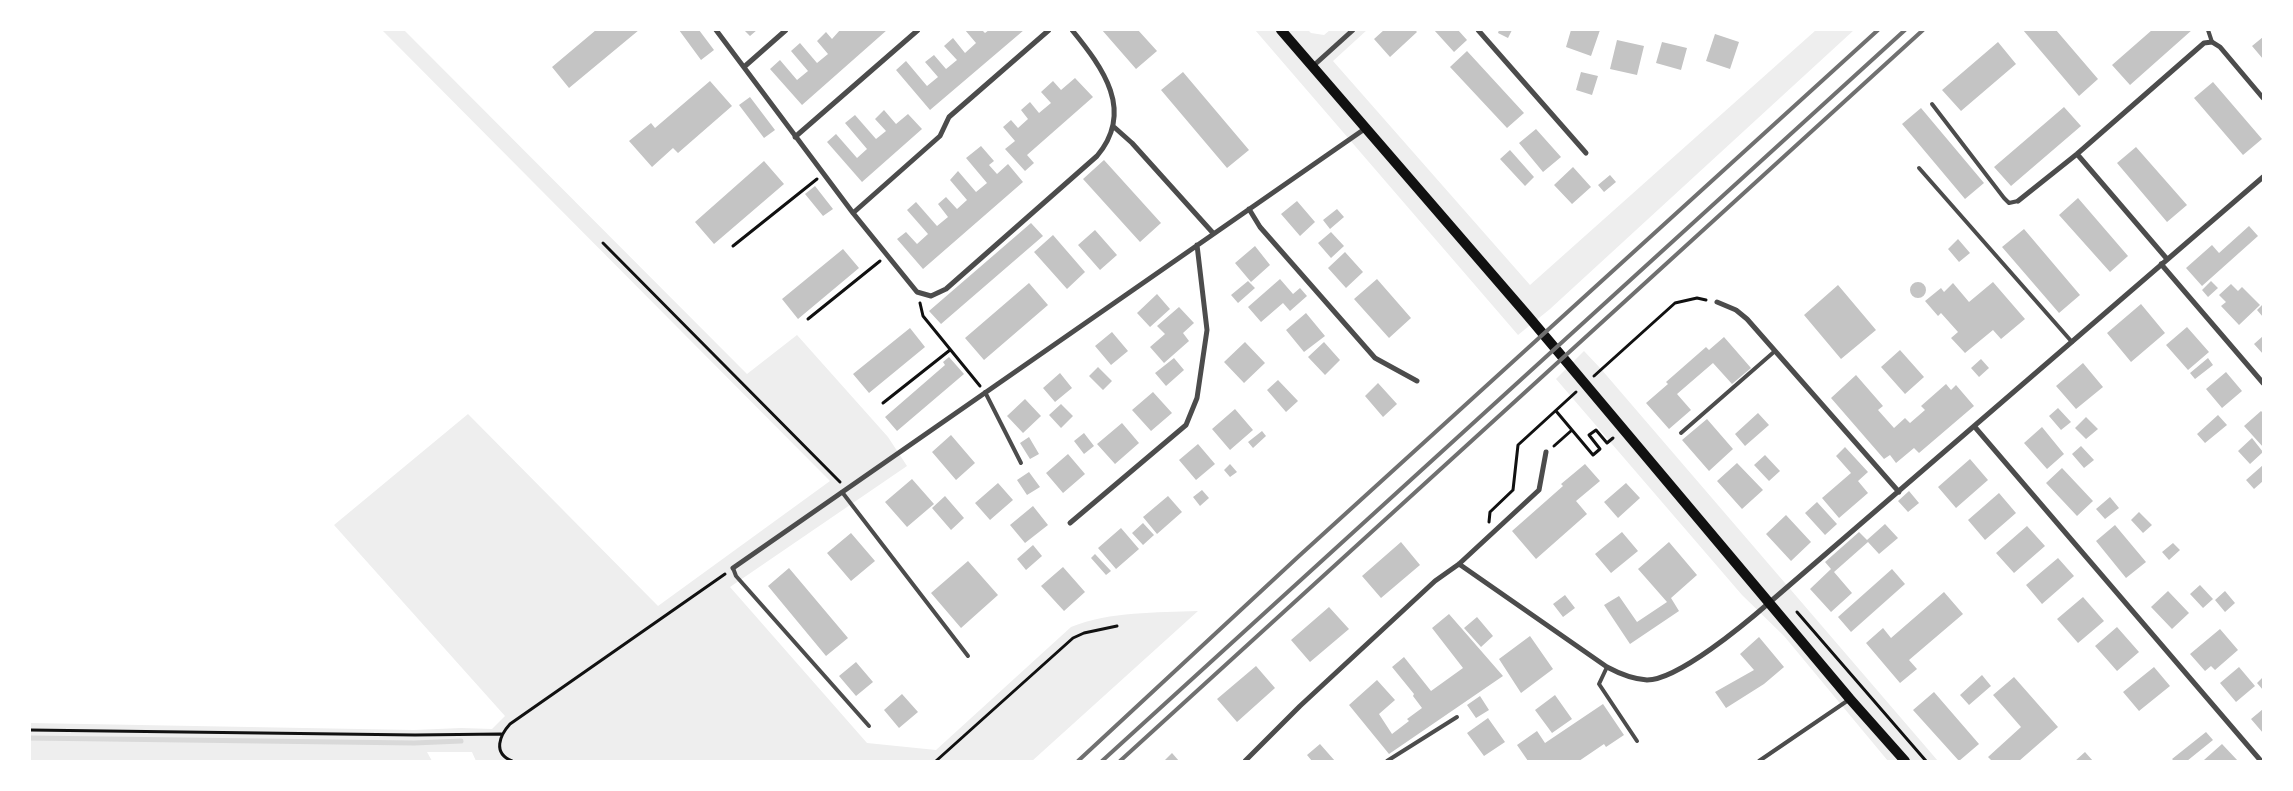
<!DOCTYPE html>
<html>
<head>
<meta charset="utf-8">
<style>
  body { margin:0 }
  #map { position:relative; width:2293px; height:791px; overflow:hidden; background:#fff; font-family:Roboto,sans-serif }
  canvas { display:block }
  .frame { position:absolute; inset:0; border:31px solid #fff; pointer-events:none }
</style>
</head>
<body>
<div id="map">
<canvas width="2293" height="791"></canvas>
<div class="frame"></div>
</div>
<script>
const c = document.querySelector('canvas').getContext('2d');
c.lineJoin = 'round';
function fill(path, color) { c.fillStyle = color; c.fill(path, 'evenodd'); }
function trace(path, color, width, dash) { c.strokeStyle = color; c.lineWidth = width; c.lineCap = dash ? 'butt' : 'round'; c.setLineDash(dash || []); c.stroke(path); }
fill(new Path2D(`
  M382 30H404L747 374 797 335 888 437 907 466 730 587 867 743 936 750 1071 627C1111 611 1156 613 1198 611L1032 761H476L472 752H427L432 761H30V723L414 730 461 728 492 729 505 716 334 525 468 414 658 606 830 481Z
  M1255 30H1308L1311 33 1324 35 1330 30H1367L1333 61 1530 285 1816 30H1854L1550 309 1518 335Z
  M1584 351 1601 369 1938 761H1888L1784 636 1742 595 1556 379Z`), '#eee');
trace(new Path2D(`
  M30 738 414 743 461 741`), '#d9d9d9', 5);
fill(new Path2D(`
  M596 30H639L569 88 552 67Z
  M679 30H699L714 50 701 60Z
  M744 30H757L750 36Z
  M840 30H887L802 105 770 69 780 60 797 80 808 71 791 51 800 43 817 63 828 54 817 41 826 32 832 39Z
  M965 30H982L985 33 989 30H1024L930 110 896 70 906 61 927 86 938 77 925 62 934 55 946 69 957 60 944 46 953 38 965 53 976 43Z
  M1102 30H1138L1157 51 1136 69Z
  M1384 30H1415L1417 32 1390 57 1374 39Z
  M1434 30H1458L1467 40 1454 52Z
  M1499 30H1512L1508 38 1498 33Z
  M1571 30H1600L1591 56 1566 47Z
  M2023 30H2056L2098 79 2079 96Z
  M2152 30H2192L2130 85 2112 65Z
  M1715 34 1739 42 1730 69 1706 61Z
  M2263 37V59L2252 46Z
  M1617 40 1644 46 1637 75 1610 69Z
  M1662 42 1687 48 1681 70 1656 63Z
  M1998 42 2016 64 1961 111 1942 90Z
  M1467 51 1524 113 1507 128 1450 67Z
  M1183 72 1249 150 1227 168 1161 90Z
  M1581 72 1598 76 1592 95 1576 90Z
  M1075 78 1093 97 1027 155 1034 163 1025 171 1005 149 1015 141 1003 127 1011 120 1018 128 1028 119 1021 110 1030 102 1039 113 1051 103 1041 92 1053 81 1061 90Z
  M710 81 732 106 678 153 673 148 652 167 629 141 651 123 655 128Z
  M2213 82 2262 139 2243 155 2194 98Z
  M750 97 775 130 764 138 739 105Z
  M2064 107 2081 126 2011 186 1994 167Z
  M1921 108 1984 183 1965 199 1902 124Z
  M884 110 896 124 908 114 922 129 862 182 827 142 836 134 857 158 867 149 845 123 855 115 876 139 886 131 875 119Z
  M1536 129 1561 157 1543 172 1519 143Z
  M981 146 994 161 989 165 997 174 1008 164 1023 182 923 269 897 239 906 232 917 244 928 234 907 210 916 202 937 226 948 217 938 204 946 197 957 209 967 200 950 180 958 171 976 192 987 183 966 158Z
  M2136 147 2187 205 2167 222 2117 163Z
  M1510 150 1534 177 1525 186 1500 159Z
  M1104 160 1161 223 1140 242 1083 179Z
  M764 161 784 184 714 244 695 222Z
  M1573 167 1591 187 1572 204 1554 185Z
  M1610 175 1616 182 1604 192 1598 185Z
  M815 186 833 209 823 216 805 194Z
  M2078 198 2128 256 2110 272 2059 215Z
  M1297 201 1315 222 1300 236 1281 214Z
  M1337 209 1344 217 1330 229 1323 220Z
  M1031 223 1043 236 941 324 929 311Z
  M2249 226 2258 236 2202 286 2186 268 2212 245 2219 253Z
  M2024 229 2080 295 2059 313 2002 247Z
  M1095 230 1117 255 1100 270 1078 245Z
  M1331 232 1344 246 1331 258 1318 243Z
  M1053 235 1085 272 1067 289 1034 252Z
  M1958 239 1970 253 1959 262 1948 249Z
  M1255 246 1270 265 1251 282 1235 263Z
  M843 249 859 268 798 319 782 299Z
  M1345 252 1363 272 1346 288 1328 268Z
  M1280 279 1293 294 1300 288 1307 296 1290 311 1283 303 1261 322 1248 307Z
  M1377 279 1411 318 1389 338 1354 299Z
  M1248 281 1255 288 1238 303 1231 295Z
  M2211 281 2218 288 2208 297 2202 290Z
  M1910 290a8 8 0 1 1 16 0a8 8 0 1 1-16 0Z
  M1993 282 2025 319 2001 339 1993 330 1965 353 1951 338 1958 332 1941 313 1938 316 1925 301 1941 288 1944 292 1953 283 1969 302Z
  M1029 283 1048 305 984 360 965 338Z
  M2231 284 2238 291 2242 287 2260 305 2239 325 2221 306 2226 302 2219 295Z
  M1838 285 1876 330 1841 359 1804 315Z
  M1157 294 1170 309 1150 327 1137 313Z
  M2141 304 2165 333 2131 362 2107 333Z
  M2263 304V317L2257 310Z
  M1179 307 1194 323 1183 333 1189 341 1164 363 1150 347 1165 334 1157 326Z
  M1306 313 1325 336 1304 352 1286 330Z
  M2187 327 2209 352 2188 370 2166 345Z
  M910 328 925 347 869 393 853 374Z
  M1112 332 1128 351 1111 365 1095 346Z
  M2263 336V354L2254 344Z
  M1724 337 1751 368 1732 384 1713 363 1677 394 1691 410 1669 429 1646 403 1668 384 1666 382 1706 347 1709 350Z
  M1245 342 1265 363 1244 383 1224 362Z
  M1324 342 1340 360 1325 375 1308 357Z
  M1900 350 1924 377 1905 394 1881 367Z
  M949 357 964 374 897 431 885 417 945 365 943 362Z
  M1174 358 1184 370 1166 386 1155 373Z
  M2208 358 2213 365 2195 379 2190 373Z
  M1981 359 1989 368 1979 377 1971 368Z
  M2083 363 2103 387 2076 409 2056 386Z
  M1098 367 1112 381 1103 390 1089 376Z
  M2226 372 2242 391 2222 408 2206 389Z
  M1060 373 1072 388 1055 402 1043 388Z
  M1856 375 1883 406 1878 410 1894 428 1905 418 1910 423 1925 410 1921 406 1946 384 1951 390 1956 385 1974 406 1919 453 1914 448 1896 463 1890 455 1884 459 1831 398Z
  M1278 380 1298 401 1286 412 1267 390Z
  M1378 383 1397 404 1383 417 1365 396Z
  M1153 392 1172 413 1151 431 1132 410Z
  M1025 399 1041 416 1023 433 1007 416Z
  M1061 404 1073 416 1061 428 1049 415Z
  M2058 408 2071 422 2061 430 2049 416Z
  M1235 409 1253 430 1230 450 1212 429Z
  M2261 411 2263 413V447L2244 426Z
  M1758 413 1769 425 1745 446 1735 434Z
  M2218 415 2227 425 2205 443 2197 434Z
  M2086 417 2098 429 2086 439 2075 428Z
  M1707 419 1733 449 1709 471 1682 440Z
  M1122 423 1139 443 1115 464 1097 444Z
  M2042 427 2064 454 2047 469 2024 443Z
  M1262 431 1266 436 1253 448 1248 442Z
  M1084 433 1094 446 1084 454 1074 441Z
  M951 435 975 463 956 480 932 452Z
  M1029 437 1039 454 1030 459 1020 443Z
  M2252 438 2263 452 2250 464 2238 451Z
  M1198 444 1215 464 1196 480 1179 460Z
  M2081 446 2094 460 2084 468 2072 454Z
  M1845 447 1868 472 1858 481 1868 493 1839 518 1822 498 1851 473 1836 456Z
  M1068 454 1085 474 1063 493 1046 473Z
  M1765 455 1780 471 1769 481 1754 465Z
  M1970 459 1988 480 1956 508 1938 487Z
  M1737 463 1763 490 1742 509 1717 481Z
  M1230 464 1237 472 1230 477 1224 470Z
  M1585 464 1600 481 1576 501 1587 514 1536 559 1512 531 1563 486 1561 484Z
  M2263 465V481L2254 489 2246 480Z
  M2062 468 2093 501 2077 516 2046 483Z
  M1029 472 1040 487 1027 495 1017 480Z
  M912 479 934 504 907 527 885 502Z
  M998 483 1013 500 990 520 975 503Z
  M1626 483 1640 498 1618 518 1604 502Z
  M1202 490 1209 498 1200 506 1193 497Z
  M1909 491 1919 503 1908 512 1898 501Z
  M1999 493 2016 513 1985 540 1968 520Z
  M945 496 964 518 951 530 932 508Z
  M1168 496 1182 512 1157 534 1143 517Z
  M2110 497 2119 508 2105 519 2096 509Z
  M1817 502 1837 524 1825 535 1805 513Z
  M1033 506 1048 525 1025 543 1010 525Z
  M2139 512 2152 525 2143 533 2131 520Z
  M1786 515 1811 542 1791 561 1766 534Z
  M1143 523 1154 535 1143 545 1132 533Z
  M1885 524 1898 538 1879 554 1868 542 1834 572 1852 593 1831 612 1810 589 1831 569 1825 562 1859 532 1867 540Z
  M2115 525 2146 562 2126 578 2096 541Z
  M2027 526 2045 546 2014 573 1996 553Z
  M1121 528 1139 549 1116 569 1098 548Z
  M1622 532 1638 551 1611 573 1595 554Z
  M851 533 875 561 851 581 827 553Z
  M1401 542 1420 565 1381 598 1362 576Z
  M1669 542 1697 575 1671 598 1679 611 1630 644 1604 605 1619 596 1637 622 1667 602 1638 569Z
  M2173 543 2180 550 2169 560 2162 552Z
  M1033 545 1042 556 1026 570 1017 559Z
  M1095 554 1111 571 1106 575 1091 558Z
  M2058 558 2074 576 2042 604 2026 585Z
  M968 561 998 595 961 628 931 593Z
  M1063 567 1085 592 1064 611 1041 586Z
  M789 568 848 638 826 656 768 586Z
  M1892 569 1905 584 1851 632 1838 617Z
  M2200 585 2213 599 2203 608 2190 594Z
  M2168 591 2189 613 2172 629 2151 607Z
  M2225 591 2235 603 2225 612 2215 600Z
  M1944 592 1963 614 1909 660 1917 669 1900 683 1866 643 1883 628 1891 638Z
  M1565 595 1575 608 1563 617 1553 604Z
  M2083 597 2104 621 2078 643 2057 619Z
  M1329 607 1349 629 1310 662 1291 640Z
  M1449 614 1503 676 1389 754 1349 705 1377 680 1395 700 1379 714 1392 734 1409 721 1407 719 1422 708 1413 696 1414 694 1392 667 1404 657 1431 691 1463 668 1432 628Z
  M1477 617 1493 636 1481 647 1464 628Z
  M2117 627 2139 652 2117 671 2095 646Z
  M2220 629 2238 650 2215 670 2211 666 2205 671 2190 654Z
  M1530 636 1553 669 1521 693 1499 659Z
  M1759 637 1784 667 1764 684 1726 708 1715 692 1754 670 1740 654Z
  M856 662 873 682 856 696 839 676Z
  M1256 666 1275 688 1237 722 1217 699Z
  M2154 667 2170 686 2139 711 2123 692Z
  M2239 667 2255 686 2236 702 2220 683Z
  M1982 675 1991 686 1969 705 1960 695Z
  M2014 677 2058 727 2019 761H1992L1988 757 2021 727 1993 695Z
  M2263 677V690L2257 683Z
  M1934 692 1979 744 1959 761 1913 710Z
  M902 694 918 712 899 728 884 710Z
  M1555 695 1572 719 1552 733 1535 710Z
  M1480 696 1489 710 1476 718 1467 705Z
  M1603 704 1624 735 1606 747 1604 744 1579 761H1528L1517 745 1537 731 1545 743Z
  M2263 709V733L2251 719Z
  M1488 718 1505 742 1484 756 1467 733Z
  M2206 732 2213 740 2187 761H2174L2172 759Z
  M1320 744 1335 761H1312L1307 755Z
  M2222 744 2238 761H2205L2204 760Z
  M2085 752 2093 761H2075Z
  M1172 753 1179 761H1164Z`), '#c4c4c4');
trace(new Path2D(`
  M603 243 840 482
  M733 246 817 179
  M920 303 923 316 980 386
  M808 319 880 261
  M1594 376 1675 303 1697 298 1706 300
  M883 403 950 350
  M1556 411 1593 455 1600 449 1589 435 1596 430 1607 443 1613 438
  M1554 446 1572 430
  M1489 522 1490 512 1513 490 1518 445 1576 392
  M1797 612 1926 761
  M30 730 415 735 501 734
  M512 761C492 753 500 735 510 724L725 574
  M936 761 1073 638 1084 633 1117 626`), '#111', 3);
trace(new Path2D(`
  M2208 30 2212 42
  M1932 104 2004 198 2009 203 2018 201
  M1919 168 2072 342
  M985 392 1021 463
  M1681 433 1775 351
  M842 492 968 656
  M733 568 736 576 869 726
  M1607 667 1599 684 1637 741
  M1387 761 1457 717
  M1759 761 1850 699`), '#4c4c4c', 4);
trace(new Path2D(`
  M716 30 853 213 917 292 931 296 946 289 1097 156C1135 111 1103 68 1072 30
  M1478 30 1586 153
  M744 67 786 30
  M1312 67 1353 30
  M1114 127 1132 143 1213 233
  M795 137 918 30
  M2077 154 2167 259
  M2018 201 2077 154 2204 43 2212 42 2220 47 2263 98
  M1249 209 1260 227 1375 358 1417 381
  M853 213 940 136 949 117 1049 30
  M2161 264 2263 383
  M1717 302 1736 310 1747 319 1899 492
  M1974 426 2261 761
  M1070 523 1186 425 1197 398 1207 330 1197 245
  M1459 564 1607 667C1620 674 1632 679 1647 680 1678 680 1746 623 1770 602L2263 177
  M733 568 1366 128
  M1245 761 1300 706 1435 581 1459 564 1539 490 1546 452`), '#4c4c4c', 5);
trace(new Path2D(`
  M1281 30 1528 316 1850 699 1905 761`), '#111', 10);
trace(new Path2D(`
  M1078 761 1299 556 1878 30
  M1102 761 1905 30
  M1120 761 1923 30`), '#707070', 4);
</script>
</body>
</html>
